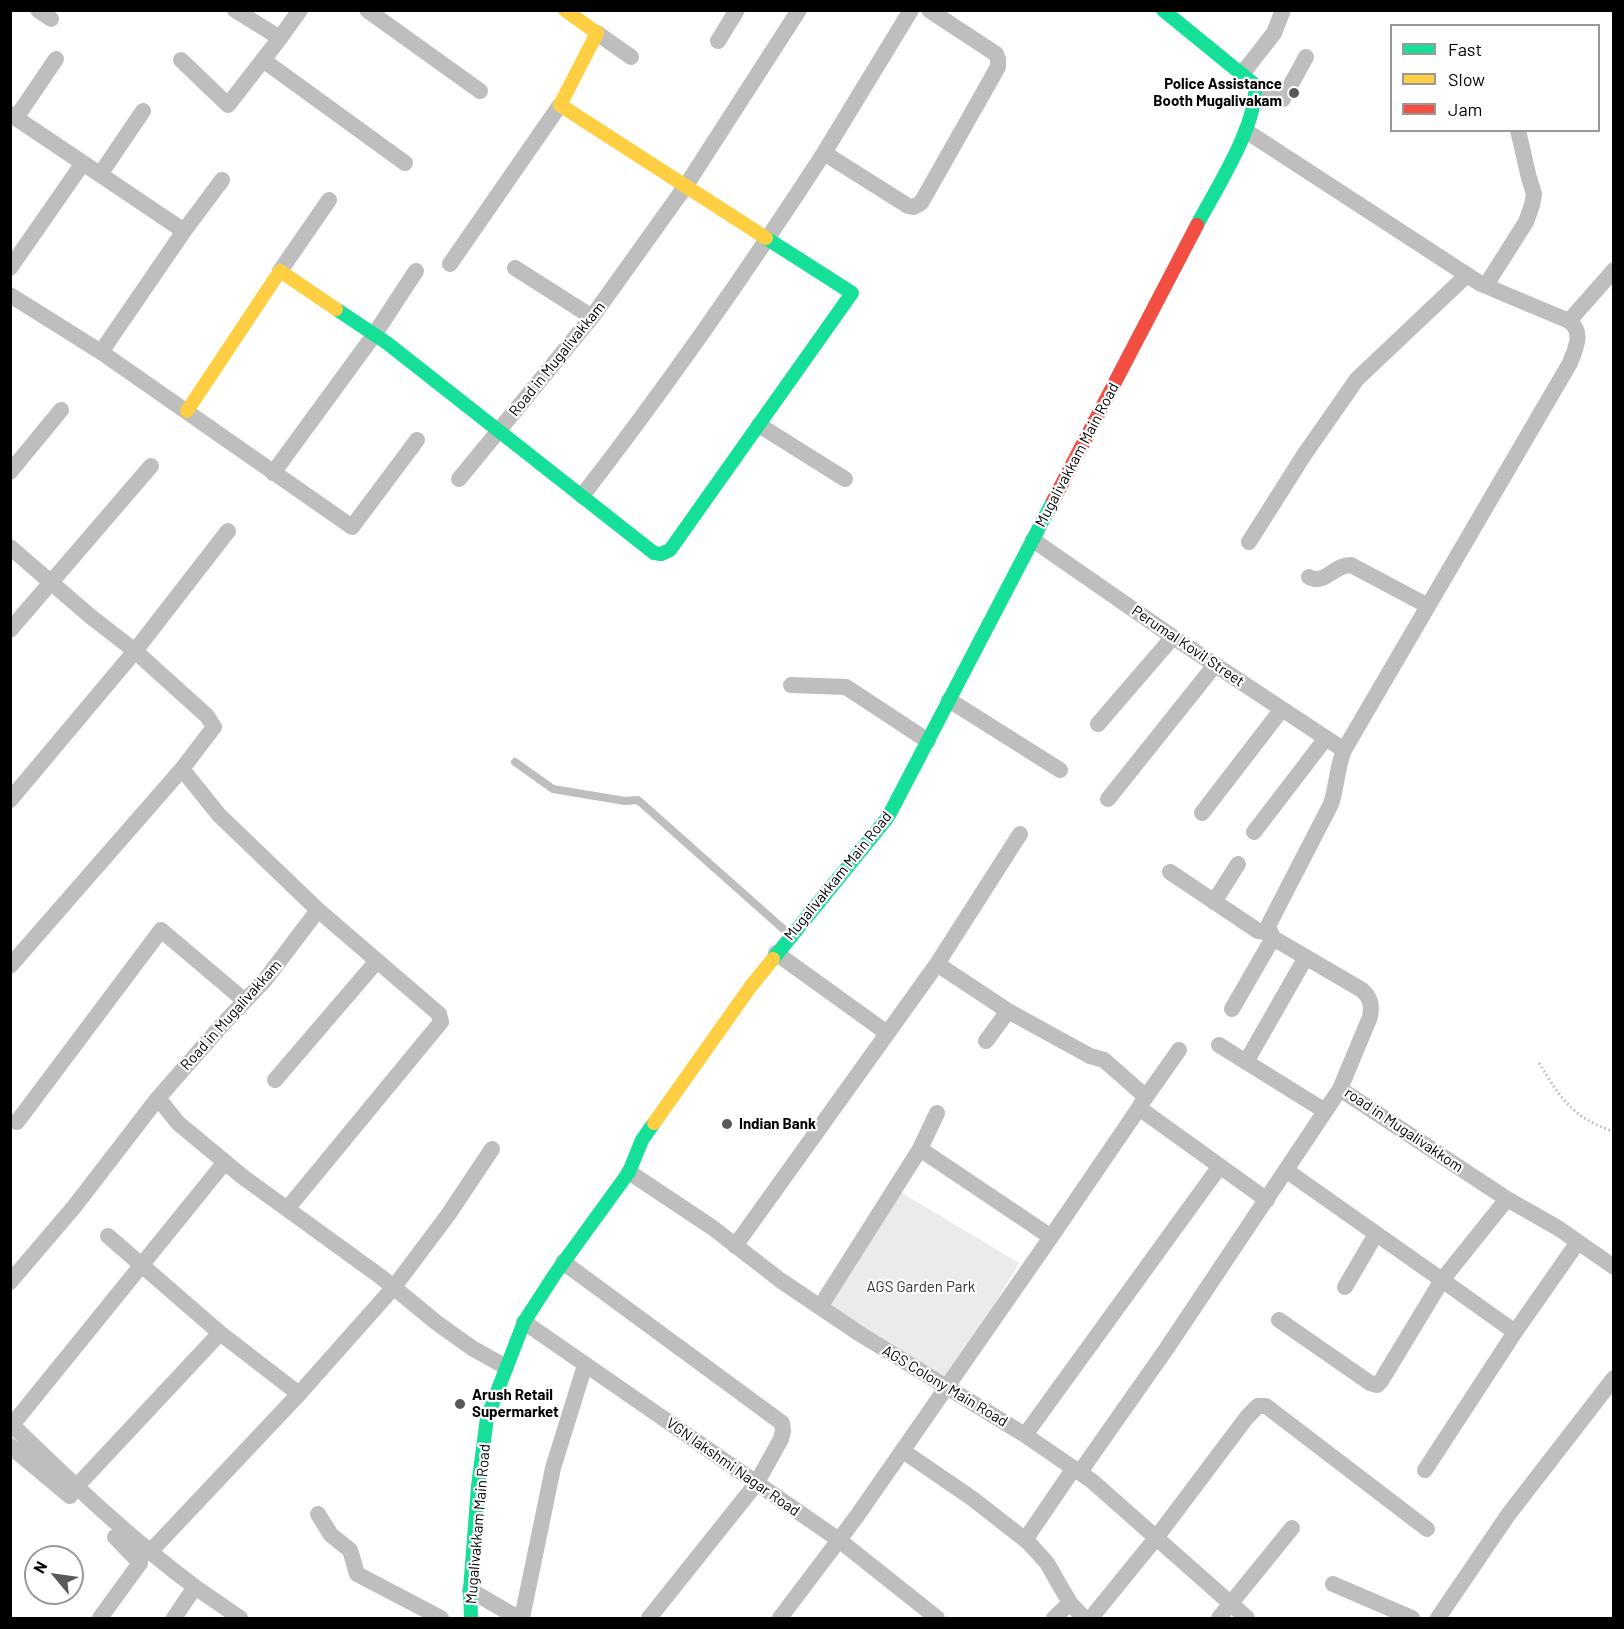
<!DOCTYPE html>
<html>
<head>
<meta charset="utf-8">
<style>
  body { margin:0 }
  #map { position:relative; width:1624px; height:1629px; overflow:hidden; background:#fff; font-family:Barlow,sans-serif }
  canvas { display:block }
  .frame { position:absolute; inset:0; border:12px solid #000; pointer-events:none }
  .legend { position:absolute; left:1390px; top:24px; width:210px; height:108px; box-sizing:border-box; background:#fff; border:2px solid #999; margin:0; padding:8px 10px; list-style:none; font-size:18px; color:#000 }
  .legend li { display:flex; align-items:center; gap:12px; height:30px }
  .legend b { width:30px; border:2px solid #999 }
  .north { position:absolute; left:24px; top:1545px; width:60px; height:60px; box-sizing:border-box; background:#fff; border:2px solid #999; border-radius:50%; rotate:299deg; font-size:16px; font-weight:700; line-height:24px; text-align:center; color:#000 }
  .north::after { content:''; display:block; margin:auto; width:21px; height:27px; background:#595959; clip-path:polygon(50% 0,100% 100%,50% 72%,0 100%) }
</style>
</head>
<body>
<div id="map">
<canvas width="1624" height="1629"></canvas>
<div class="frame"></div>
<ul class="legend">
<li><b style="height:8px;background:#16e098"></b>Fast</li>
<li><b style="height:8px;background:#ffcf43"></b>Slow</li>
<li><b style="height:8px;background:#f24e42"></b>Jam</li>
</ul>
<div class="north">N</div>
</div>
<script>
const c = document.querySelector('canvas').getContext('2d');
c.lineJoin = 'round';
function fill(path, color) { c.fillStyle = color; c.fill(path, 'evenodd'); }
function trace(path, color, width, dash) { c.strokeStyle = color; c.lineWidth = width; c.lineCap = dash ? 'butt' : 'round'; c.setLineDash(dash || []); c.stroke(path); }
function drawText(font, color, halo, rows, align = 'center') {
  c.font = font + ' Barlow,sans-serif'; c.lineWidth = 4.5; c.setLineDash([]); c.textBaseline = 'middle'; c.strokeStyle = halo; c.fillStyle = color; for (const [text, x, y, turn = 0] of rows) {
    c.save(); c.translate(x, y); c.rotate((+turn || 0) * Math.PI / 180); c.textAlign = isNaN(turn) ? turn : align; if (halo) c.strokeText(text, 0, 0); c.fillText(text, 0, 0); c.restore();
  }
}
fill(new Path2D(`
  M897 1190 1019 1263 946 1386 821 1307Z`), '#ebebeb');
trace(new Path2D(`
  M1539 1063C1561 1099 1572 1117 1614 1132`), '#b9b9b9', 3, [1.5, 3]);
trace(new Path2D(`
  M515 762 553 789 625 801 638 800 790 935`), '#bebebe', 8);
trace(new Path2D(`
  M38 10 51 19
  M235 10 280 38 300 10
  M367 10 480 91
  M911 10 824 153 908 206 913 207 921 203 998 67V59L996 54 929 10
  M597 33 631 57
  M718 41 737 10
  M181 60 228 105 280 38
  M263 60 405 163
  M1242 74 1274 33 1283 10
  M1256 98 1283 99 1306 57
  M10 114 83 163 10 268
  M16 118 56 59
  M1246 131 1481 284 1569 321 1614 270
  M83 163 184 231
  M101 173 143 111
  M450 264 560 105
  M515 268 592 317
  M280 271 329 200
  M1486 285 1526 222 1532 205 1534 194 1529 178 1518 130
  M10 295 101 352 352 527 417 440
  M1569 321C1584 332 1576 347 1570 363L1344 750C1337 767 1337 786 1331 804L1268 926 1273 938 1362 990C1371 998 1372 1005 1370 1017L1340 1089 1507 1199 1558 1228 1614 1267
  M101 352 184 231 222 180
  M759 425 845 479
  M10 472 61 410
  M273 473 374 335 416 271
  M459 479 592 317 685 187 799 10
  M582 496C668 385 748 270 824 153
  M1033 540 1173 637 1344 750
  M1249 542 1304 455 1357 379 1467 275
  M10 547 90 616 135 651 207 716 214 727 182 769 219 815 318 910 265 980 223 1024 158 1098 178 1123 243 1177 381 1277 437 1323 472 1348 506 1367
  M1309 577C1324 586 1335 564 1351 565L1428 606
  M10 630 151 466
  M791 685 846 687 928 741
  M949 700 1060 770
  M1098 724 1173 637
  M1108 799 1215 665
  M10 800 135 651 228 531
  M1202 813 1282 709
  M1254 832 1326 738
  M1170 872 1258 931 1269 933
  M1214 902 1238 864
  M776 953 887 1033
  M937 964 1008 1011
  M10 966 182 769
  M1232 1009 1273 938
  M986 1041 1008 1011 1090 1056 1104 1060 1146 1097
  M1219 1045 1325 1111
  M1246 1062 1306 957
  M275 1080 377 961
  M1141 1104 1179 1050
  M17 1122 161 930 245 1001
  M920 1149 937 1113
  M1287 1171 1442 1280 1507 1199
  M629 1172 713 1228 780 1280 860 1334 1025 1435 1092 1481 1247 1618
  M287 1209 441 1022 439 1014 318 910
  M108 1236 220 1333 299 1394 394 1287 448 1215 492 1149
  M735 1246 937 964 1020 834
  M563 1262 782 1423 783 1431 781 1439 756 1484 649 1618
  M10 1282 74 1207 158 1098
  M1345 1287 1376 1234
  M820 1307 920 1149 1051 1237
  M1279 1320 1370 1383 1377 1385 1381 1381 1442 1280 1515 1332 1578 1242
  M524 1322 839 1540 937 1618
  M1025 1435 1220 1166
  M10 1446 70 1496
  M903 1451 973 1499 1028 1542 1047 1563 1070 1603
  M1425 1470 1515 1332
  M1080 1472 1167 1348 1340 1089
  M76 1487 220 1333
  M318 1514 331 1535 350 1550 357 1574 441 1618
  M1025 1540 1074 1468
  M149 1553 299 1394
  M1333 1584 1412 1618
  M195 1587 240 1618
  M470 1590 518 1618
  M100 1618 140 1563 115 1537
  M174 1618 195 1587C129 1538 71 1482 12 1425L225 1162
  M522 1618 553 1468 585 1365
  M780 1618 857 1516 1051 1237 1139 1108 1267 1200
  M1054 1618 1070 1603 1084 1618
  M1091 1618 1156 1538 1247 1417 1258 1406H1266L1427 1529
  M1219 1618 1292 1528
  M1438 1618 1508 1515 1614 1378`), '#bebebe', 16);
trace(new Path2D(`
  M1163 10 1255 85C1258 124 1216 189 1197 225
  M336 309 387 343 654 553 661 554 670 550 852 293 766 238
  M773 959 888 817 1053 501
  M471 1618 470 1590 478 1486 487 1418 524 1322 555 1274 629 1172 642 1140 654 1123`), '#16e098', 14);
trace(new Path2D(`
  M565 10 597 33 560 105 766 238
  M187 411 280 271 336 309
  M654 1123 751 986 773 959`), '#ffcf43', 14);
trace(new Path2D(`
  M1053 501 1197 225`), '#f24e42', 14);
for (const [x, y, r, color] of [
  [1294,93,6,"#595959"],
  [727,1124,6,"#595959"],
  [460,1404,6,"#595959"]
]) { const dot = new Path2D(); dot.arc(x, y, r, 0, 2 * Math.PI); c.fillStyle = color; c.fill(dot); trace(dot, '#fff', 2); }
drawText('bold 15px', '#000', '#fff', [
  ["Police Assistance",1282,84,"right"],
  ["Booth Mugalivakam",1282,101,"right"],
  ["Indian Bank",739,1124],
  ["Arush Retail",472,1395],
  ["Supermarket",472,1412]
], 'left');
drawText('15px', '#000', '#fff', [
  ["Road in Mugalivakkam",557,359,-51],
  ["Mugalivakkam Main Road",1077,455,-62],
  ["Perumal Kovil Street",1188,646,34],
  ["Mugalivakkam Main Road",838,876,-51],
  ["Road in Mugalivakkam",231,1015,-48],
  ["road in Mugalivakkom",1404,1130,34],
  ["AGS Colony Main Road",945,1386,31],
  ["VGN lakshmi Nagar Road",733,1467,35],
  ["Mugalivakkam Main Road",478,1524,-85]
]);
drawText('15px', '#313131', '#fff', [
  ["AGS Garden Park",921,1287]
]);
</script>
</body>
</html>
